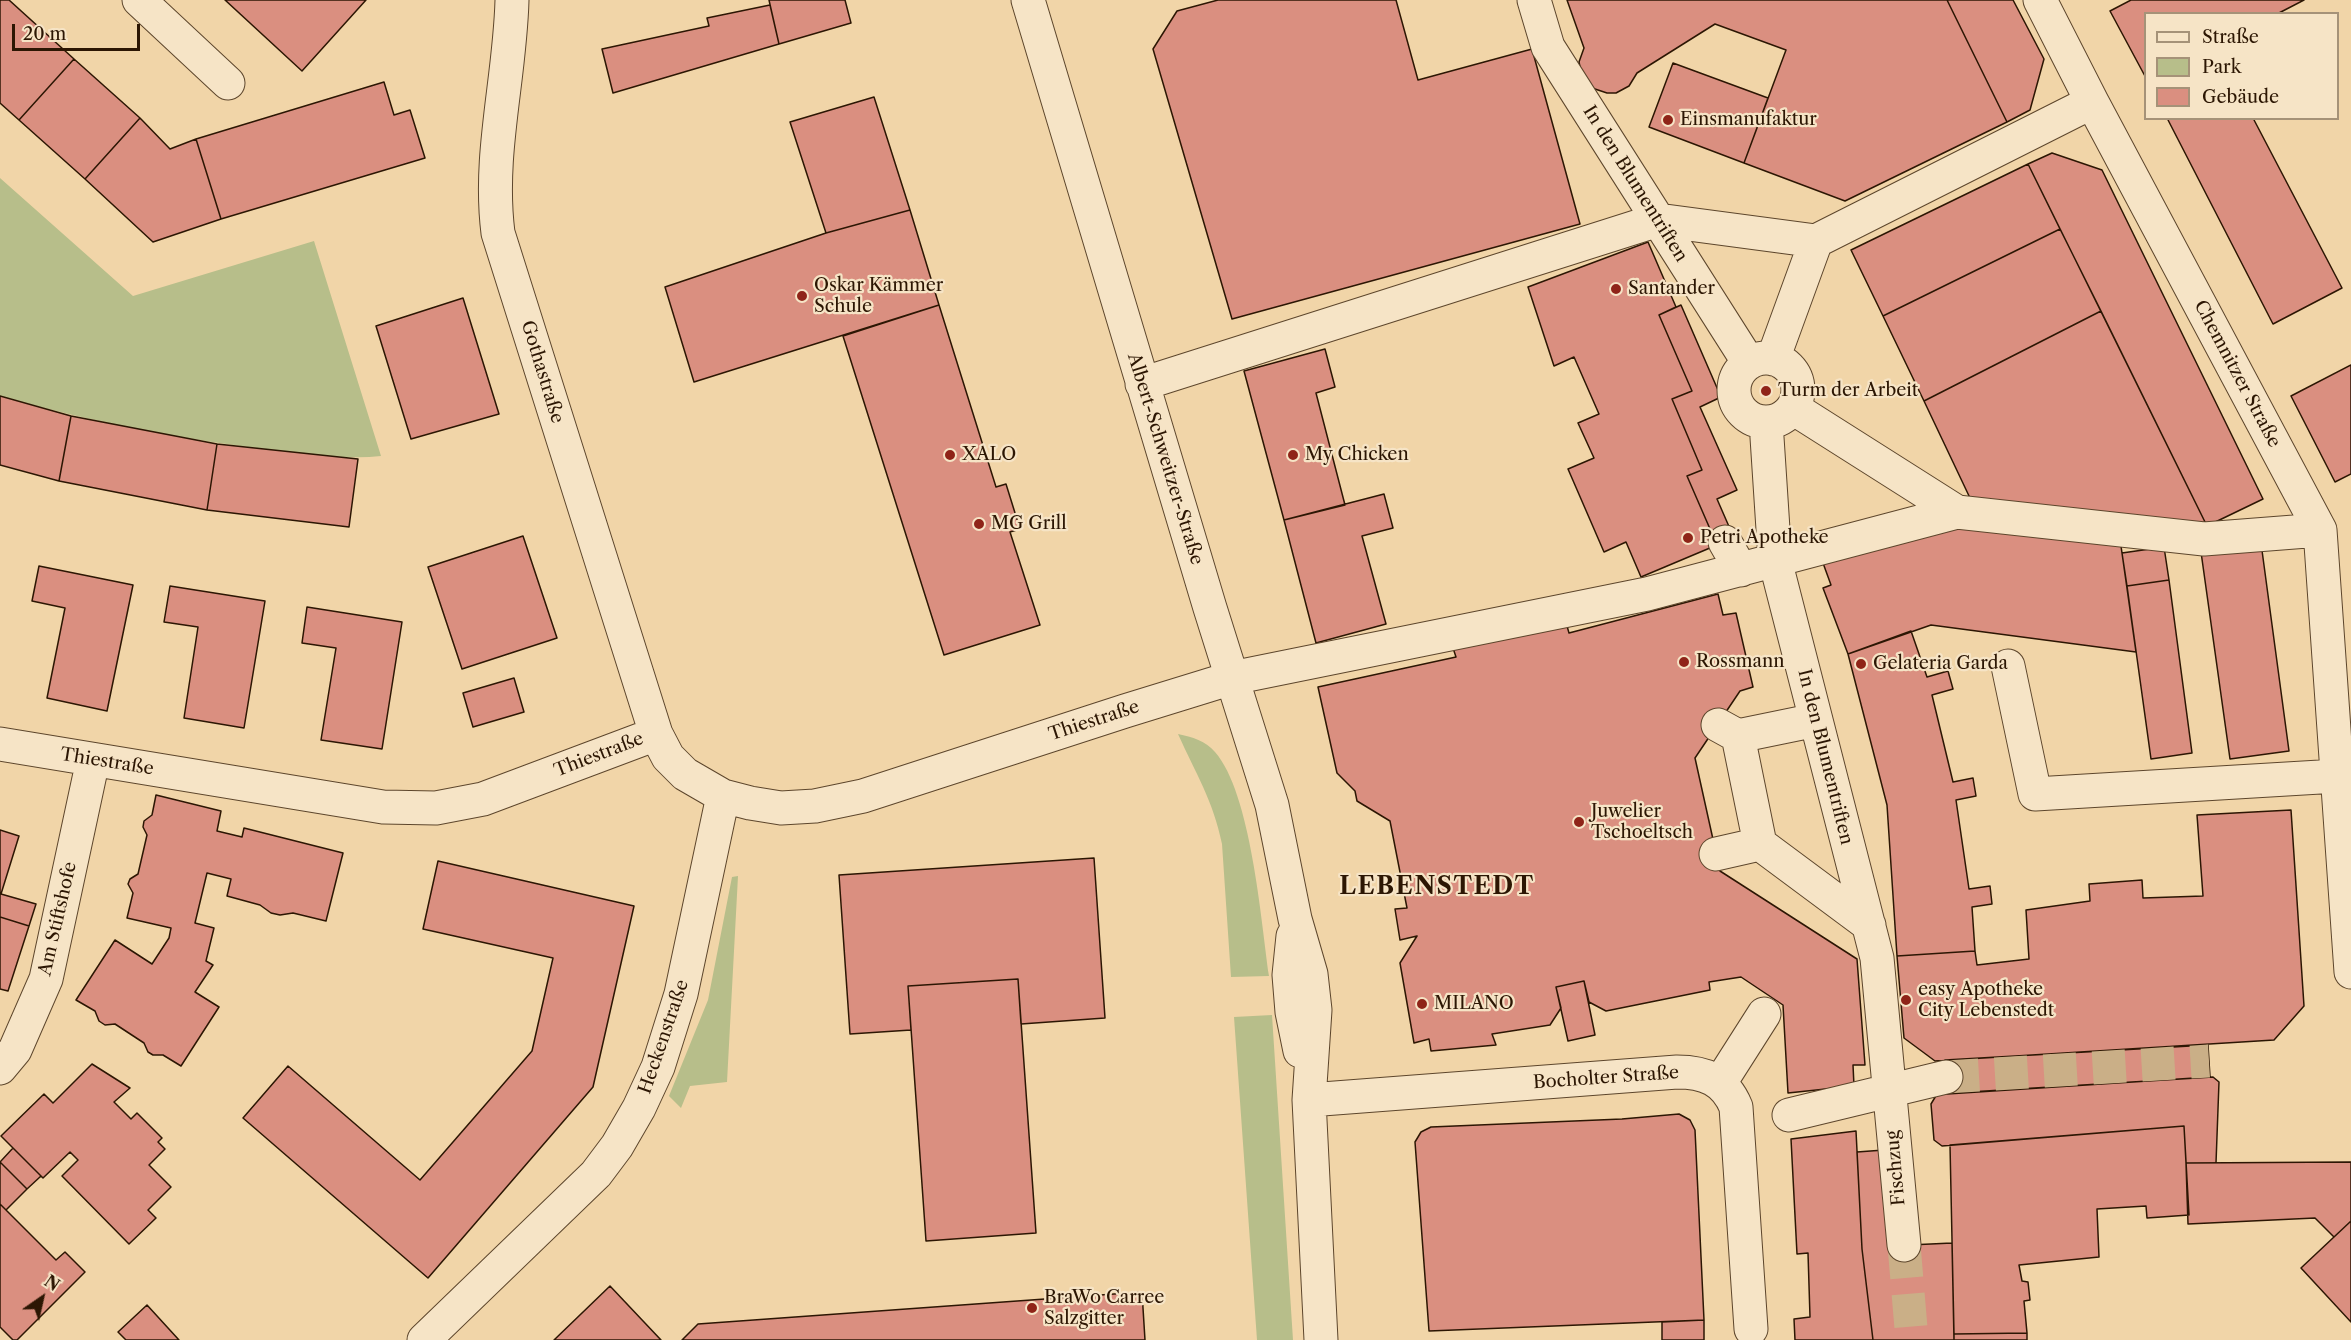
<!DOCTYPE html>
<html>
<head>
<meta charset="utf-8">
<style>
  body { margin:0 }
  #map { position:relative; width:2351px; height:1340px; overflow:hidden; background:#f1d5a8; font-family:"Libre Caslon Text",serif }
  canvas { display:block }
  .legend { position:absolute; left:2144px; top:12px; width:195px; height:108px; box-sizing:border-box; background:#f6e4c6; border:2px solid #a59278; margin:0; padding:8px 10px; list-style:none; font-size:18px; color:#2c1603 }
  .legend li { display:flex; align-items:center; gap:12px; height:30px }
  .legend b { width:30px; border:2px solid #a59278 }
  .north { position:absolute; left:12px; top:1268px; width:60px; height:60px; -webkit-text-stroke:4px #f6e4c6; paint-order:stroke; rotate:34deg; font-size:16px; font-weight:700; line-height:24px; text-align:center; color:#2c1603 }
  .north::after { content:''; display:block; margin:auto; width:21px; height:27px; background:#2c1603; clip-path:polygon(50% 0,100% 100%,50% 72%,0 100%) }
  .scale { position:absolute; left:12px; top:24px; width:128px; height:27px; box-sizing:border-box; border:3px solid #2c1603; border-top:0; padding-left:8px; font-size:18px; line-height:21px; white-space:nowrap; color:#2c1603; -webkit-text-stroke:4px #f6e4c6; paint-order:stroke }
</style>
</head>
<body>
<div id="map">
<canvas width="2351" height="1340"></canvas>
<ul class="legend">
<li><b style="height:8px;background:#f6e4c6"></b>Straße</li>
<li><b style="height:16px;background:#b7be8a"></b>Park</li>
<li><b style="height:16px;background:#da8f80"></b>Gebäude</li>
</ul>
<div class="north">N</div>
<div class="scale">20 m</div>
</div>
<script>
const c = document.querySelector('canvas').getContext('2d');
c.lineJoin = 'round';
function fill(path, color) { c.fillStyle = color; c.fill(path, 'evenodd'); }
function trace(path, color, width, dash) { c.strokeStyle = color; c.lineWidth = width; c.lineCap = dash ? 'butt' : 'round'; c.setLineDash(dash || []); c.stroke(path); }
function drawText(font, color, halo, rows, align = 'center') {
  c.font = font + ' "Libre Caslon Text",serif'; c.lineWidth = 4.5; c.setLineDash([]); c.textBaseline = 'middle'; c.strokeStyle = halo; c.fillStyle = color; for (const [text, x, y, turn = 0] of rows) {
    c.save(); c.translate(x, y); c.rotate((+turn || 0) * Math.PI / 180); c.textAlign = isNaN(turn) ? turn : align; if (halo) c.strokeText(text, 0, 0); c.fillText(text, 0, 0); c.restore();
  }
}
fill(new Path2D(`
  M0 178 133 296 314 241 381 456C348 460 315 454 282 451 186 441 92 422 0 396Z
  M1178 734C1192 737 1206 741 1215 752 1251 793 1261 920 1269 976L1231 977 1222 844C1213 800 1196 774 1178 734Z
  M738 876 727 1082 690 1086 681 1108 669 1096 708 1000 732 877Z
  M1272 1015 1293 1340H1257L1234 1017Z`), '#b7be8a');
const building = new Path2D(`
  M0 0H9L74 59 19 120 0 103Z
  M225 0H366L302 71Z
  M769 0H845L851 23 779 44Z
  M1218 0H1396L1418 80 1532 49 1580 224 1232 319 1153 49 1177 11Z
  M1567 0H1947L2007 122 1845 201 1744 163 1786 50 1715 24 1637 73 1629 86 1616 93H1607L1592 88 1581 72 1579 62 1584 48Z
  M1947 0H2013L2044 59 2030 110 2007 122Z
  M2131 0H2304L2277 14H2146V78L2110 11Z
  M770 5 779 44 613 93 602 49 709 26 707 18Z
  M74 59 140 118 85 179 19 120Z
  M1673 63 1768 98 1744 163 1649 127Z
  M384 82 394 115 410 110 425 158 221 219 196 139Z
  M874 97 910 210 826 233 790 122Z
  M140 118 170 149 196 139 221 219 153 242 85 179Z
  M2167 118H2253L2342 288 2273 324Z
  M2052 153 2102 170 2263 499 2207 526 2028 164Z
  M2028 164 2060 229 1883 316 1851 250Z
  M910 210 939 305 694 382 665 287 826 233Z
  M2060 229 2101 311 1924 401 1883 316Z
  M1648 242 1676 307 1659 315 1692 391 1672 399 1702 470 1687 476 1717 545 1641 577 1626 542 1604 552 1568 469 1594 458 1578 423 1599 414 1574 357 1554 366 1528 287Z
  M463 298 499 414 411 439 376 326Z
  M939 305 996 487 1006 484 1020 529 1010 532 1040 625 944 655 843 336Z
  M1681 305 1721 397 1700 407 1737 490 1717 499 1734 538 1717 545 1687 476 1702 470 1672 399 1692 391 1659 315Z
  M2101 311 2207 526 1970 498 1924 401Z
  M1325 349 1335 387 1316 393 1345 505 1284 520 1244 371Z
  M2351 365V474L2335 482 2291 396Z
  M0 396 71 416 59 481 0 465Z
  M71 416 217 444 207 510 59 481Z
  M217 444 358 459 349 527 207 510Z
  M1384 494 1393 528 1362 536 1386 624 1316 643 1284 520Z
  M1944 525 2121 546 2136 652 1931 625 1848 654 1823 588 1831 585 1823 563Z
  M523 536 557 638 462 669 428 567Z
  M2261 543 2289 751 2230 759 2201 552Z
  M2164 547 2169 580 2127 586 2122 553Z
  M39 566 133 585 107 711 47 698 65 608 32 601Z
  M2169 580 2192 753 2151 759 2127 586Z
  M170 586 265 601 244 728 184 718 198 627 164 622Z
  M1718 594 1723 615 1736 613 1753 687 1740 691 1695 758 1720 871 1857 959 1865 1065H1853L1854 1086 1788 1093 1783 1005 1741 977 1709 982 1710 990 1606 1011 1589 1002 1584 981 1556 987 1561 1008 1550 1025 1492 1034 1496 1045 1431 1051 1429 1039 1414 1043 1400 963 1417 936 1400 940 1395 909 1407 908 1390 821 1357 801 1355 791 1337 773 1318 687 1456 657 1452 645 1565 619 1569 633Z
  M307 607 402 622 382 749 321 740 336 648 302 643Z
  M1911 631 1927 677 1948 671 1953 689 1932 695 1953 782 1973 778 1976 796 1956 800 1969 889 1990 886 1992 904 1972 907 1975 951 1897 956 1887 805 1848 654Z
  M514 678 524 712 473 727 463 693Z
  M156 795 221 811 217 831 242 837 244 828 343 853 326 921 293 913 280 915 271 913 260 905 227 896 231 879 207 873 195 923 214 928 206 961 213 965 195 992 219 1007 181 1066 163 1055H153L148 1052 144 1043 115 1024 105 1025 99 1021 95 1011 76 1000 115 940 152 964 169 938 171 928 127 918 133 893 128 884 130 879 138 874 147 835 143 827 144 821 152 815Z
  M2291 810 2304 1006 2274 1040 1935 1061 1904 1038 1897 956 1975 951 1977 965 2029 959 2026 910 2090 901 2089 884 2142 880 2143 898 2203 896 2197 815Z
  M0 830 19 836 1 894 36 904 29 926 0 917Z
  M1094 858 1105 1018 1021 1024 1018 979 908 986 911 1030 850 1034 839 875Z
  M438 861 634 906 593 1087 428 1278 243 1118 288 1066 420 1180 532 1051 553 958 423 929Z
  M0 917 29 926 8 991 0 989Z
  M1018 979 1036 1233 926 1241 908 986Z
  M1584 981 1595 1035 1568 1041 1556 987Z
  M2208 1045 2210 1077 1947 1094 1945 1060Z
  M92 1064 130 1088 114 1102 131 1119 137 1113 162 1138 158 1142 165 1149 149 1165 171 1187 148 1210 156 1218 129 1244 62 1176 78 1160 70 1152 43 1178 1 1136 44 1094 53 1103Z
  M2213 1077 2219 1082 2216 1163H2186L2184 1126 1942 1146 1934 1140 1931 1104 1937 1094Z
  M1679 1114 1690 1120 1695 1130 1704 1320 1429 1331 1415 1142 1421 1132 1431 1127 1622 1119Z
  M2184 1126 2189 1215 2147 1218 2146 1206 2097 1209 2099 1257 2019 1265 2022 1281 2028 1282 2030 1300 2024 1301 2027 1333 1954 1334 1950 1145Z
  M1856 1131 1862 1249 1873 1340H1795L1794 1319 1810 1317 1808 1253 1797 1254 1791 1139Z
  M13 1148 41 1176 27 1189 0 1162Z
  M1884 1150 1888 1246 1952 1243 1954 1340H1873L1862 1249 1857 1152Z
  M0 1162 27 1189 6 1210 0 1204Z
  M2351 1162V1221L2334 1237 2315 1218 2188 1224 2186 1163Z
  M0 1204 56 1260 65 1252 85 1272 17 1340H13L0 1327Z
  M2351 1221V1322L2301 1268Z
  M610 1286 661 1340H554Z
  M1142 1292 1145 1340H682L698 1324Z
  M147 1305 179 1340H126L118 1332Z
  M1704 1320V1340H1662V1322Z
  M2027 1333V1340H1954V1334Z`);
fill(building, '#da8f80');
trace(building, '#2c1603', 1.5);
trace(new Path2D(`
  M1946 1077 2209 1061
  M1904 1245 1912 1340`), '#caaf87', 33, [33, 16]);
const minor = new Path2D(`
  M139 0 228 83
  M512 0C510 79 488 154 498 233L656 734
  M1028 0 1210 608 1272 805 1295 919 1311 974 1315 1010 1309 1100 1321 1340
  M1534 0 1548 47 1749 363
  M2040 0 2092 102 2320 530 2351 972
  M1816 241 2092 102
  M1734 390a32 32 0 1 1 64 0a32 32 0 1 1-64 0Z
  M1142 384 1658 220 1816 241 1773 359
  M1793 408 1957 512 2204 539 2320 530
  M1766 422 1775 560 1877 958 1904 1245
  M1725 542 1741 570
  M2008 666 2035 794 2337 776
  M1718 725 1738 736 1816 720
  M1738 736 1760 844
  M0 744 383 807 436 808 483 799 656 734 668 757 685 774 723 796 750 803 781 808 815 806 863 796 1125 711 1232 678 1647 594 1957 512
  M1716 854 1760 844 1869 925
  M1293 936 1289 975 1292 1012 1300 1051
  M0 1068 15 1050 46 979 93 760
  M1720 1083 1764 1014
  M1309 1100 1677 1072C1705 1072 1725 1080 1736 1107L1751 1329
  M1789 1115 1946 1077
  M424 1340 596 1174 617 1146 639 1108 658 1067 681 994 723 796`);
trace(minor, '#5d462c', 35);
trace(minor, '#f6e4c6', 33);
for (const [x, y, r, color] of [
  [1668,120,6,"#8f2418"],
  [1616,289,6,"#8f2418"],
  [802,296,6,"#8f2418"],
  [1766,391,6,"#8f2418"],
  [950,455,6,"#8f2418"],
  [1293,455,6,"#8f2418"],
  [979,524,6,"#8f2418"],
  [1688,538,6,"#8f2418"],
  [1684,662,6,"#8f2418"],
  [1861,664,6,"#8f2418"],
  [1579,822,6,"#8f2418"],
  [1906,1000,6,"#8f2418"],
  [1422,1004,6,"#8f2418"],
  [1032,1308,6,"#8f2418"]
]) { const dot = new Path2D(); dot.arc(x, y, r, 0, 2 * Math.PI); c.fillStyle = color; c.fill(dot); trace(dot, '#f6e4c6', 2); }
drawText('18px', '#2c1603', '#f6e4c6', [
  ["Einsmanufaktur",1680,120],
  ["Oskar Kämmer",814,286],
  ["Schule",814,307],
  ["Santander",1628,289],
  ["Turm der Arbeit",1778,391],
  ["XALO",962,455],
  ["My Chicken",1305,455],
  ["MG Grill",991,524],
  ["Petri Apotheke",1700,538],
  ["Rossmann",1696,662],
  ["Gelateria Garda",1873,664],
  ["Juwelier",1591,812],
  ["Tschoeltsch",1591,833],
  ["easy Apotheke",1918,990],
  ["City Lebenstedt",1918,1011],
  ["MILANO",1434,1004],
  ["BraWo Carree",1044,1298],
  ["Salzgitter",1044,1319]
], 'left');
drawText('18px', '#2c1603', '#f6e4c6', [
  ["In den Blumentriften",1635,184,58],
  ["Gothastraße",542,372,73],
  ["Chemnitzer Straße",2237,374,62],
  ["Albert-Schweitzer-Straße",1165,459,73],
  ["Thiestraße",1094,721,-18],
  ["Thiestraße",599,755,-21],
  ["In den Blumentriften",1825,757,76],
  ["Thiestraße",107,762,9],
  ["Am Stiftshofe",58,919,-77],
  ["Heckenstraße",664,1037,-71],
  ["Bocholter Straße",1606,1078,-4],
  ["Fischzug",1896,1168,-95]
]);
c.letterSpacing = '1.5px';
drawText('bold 24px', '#2c1603', '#f6e4c6', [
  ["LEBENSTEDT",1437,887]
]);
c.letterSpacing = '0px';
</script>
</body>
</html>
